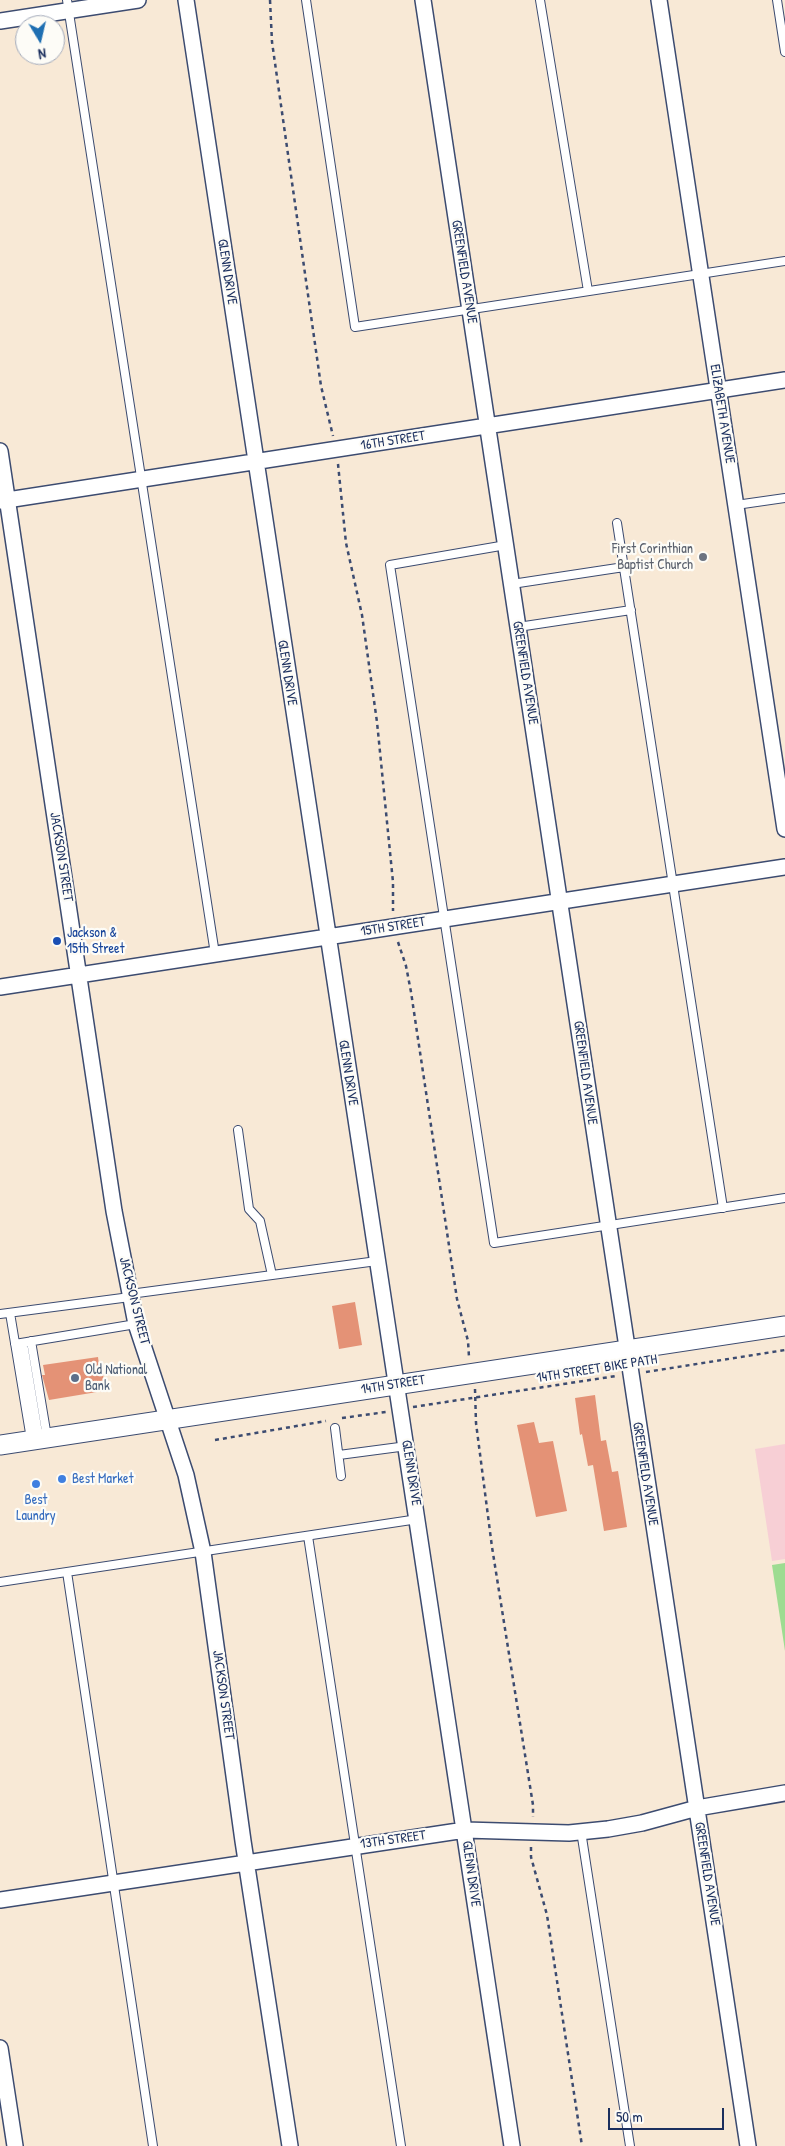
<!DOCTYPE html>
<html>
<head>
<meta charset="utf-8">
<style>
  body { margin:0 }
  #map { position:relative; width:785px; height:2146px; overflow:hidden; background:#f8e9d6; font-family:"Patrick Hand",sans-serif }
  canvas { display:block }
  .north { position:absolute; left:15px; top:15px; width:50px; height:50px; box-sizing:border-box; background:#fdfcf7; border:1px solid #a3aaba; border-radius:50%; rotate:171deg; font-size:14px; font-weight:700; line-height:20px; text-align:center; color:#1b2f5e }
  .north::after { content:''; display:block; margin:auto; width:18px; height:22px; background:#1f6fb2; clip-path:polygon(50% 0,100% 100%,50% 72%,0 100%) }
  .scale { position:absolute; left:608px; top:2108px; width:116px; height:22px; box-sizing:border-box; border:2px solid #1b2f5e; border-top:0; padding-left:6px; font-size:15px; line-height:18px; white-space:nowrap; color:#1b2f5e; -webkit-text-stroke:4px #fdfcf7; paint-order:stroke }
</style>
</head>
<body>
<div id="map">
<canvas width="785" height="2146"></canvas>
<div class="north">N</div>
<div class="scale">50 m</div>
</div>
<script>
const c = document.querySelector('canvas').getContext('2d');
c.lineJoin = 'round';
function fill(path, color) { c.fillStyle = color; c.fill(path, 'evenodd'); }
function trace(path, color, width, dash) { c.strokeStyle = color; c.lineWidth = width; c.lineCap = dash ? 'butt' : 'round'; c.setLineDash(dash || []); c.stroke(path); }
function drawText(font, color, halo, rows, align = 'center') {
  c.font = font + ' "Patrick Hand",sans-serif'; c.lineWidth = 4.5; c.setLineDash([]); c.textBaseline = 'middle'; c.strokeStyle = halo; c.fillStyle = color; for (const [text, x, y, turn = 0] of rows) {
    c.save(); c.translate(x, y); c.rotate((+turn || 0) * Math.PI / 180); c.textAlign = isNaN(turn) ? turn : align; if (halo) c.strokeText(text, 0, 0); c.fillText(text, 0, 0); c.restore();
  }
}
fill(new Path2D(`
  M785 1444V1559L772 1561 755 1449Z`), '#f7cfd5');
fill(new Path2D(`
  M785 1563V1651L772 1565Z`), '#9ddc91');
fill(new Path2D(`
  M355 1302 362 1345 339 1349 332 1306Z
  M98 1357 99 1365H102L104 1382H101L103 1391 49 1400 42 1375H45L43 1365Z
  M595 1395 601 1441 606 1440 612 1472 618 1471 627 1527 604 1531 593 1465 588 1466 582 1434 580 1435 575 1398Z
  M534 1422 539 1443 553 1441 567 1511 536 1517 517 1425Z`), '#e49276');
const service = new Path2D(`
  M67 0 215 954
  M306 0 355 327 785 261
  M540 0 588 291
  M777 0 785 52
  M736 505 785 498
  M617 523 723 1208
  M506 545 390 565 494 1243 785 1198
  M512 584 624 567
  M518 627 631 610
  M238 1130 249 1209 260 1221 272 1275
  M130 1294 377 1261
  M10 1313 31 1439
  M0 1314 130 1297
  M31 1341 47 1437
  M23 1343 39 1439
  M15 1344 136 1324
  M335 1428 341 1476
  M339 1455 407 1446
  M308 1536 401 2146
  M67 1572 153 2146
  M0 1582 418 1519
  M581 1831 630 2146`);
const minor = new Path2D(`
  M186 0 512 2146
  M423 0 748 2146
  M659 0 785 829
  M0 21 138 0
  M0 451 114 1211 136 1324 186 1475 203 1552 243 1841 290 2146
  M0 501 785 380
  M0 987 785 867
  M0 1900 465 1830 569 1833 608 1829 642 1823 697 1808 785 1793
  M0 2048 15 2146`);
const tertiary = new Path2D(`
  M0 1445 785 1326`);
trace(service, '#3c4b70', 10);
trace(minor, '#3c4b70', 18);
trace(tertiary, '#3c4b70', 21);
trace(new Path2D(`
  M270 0 272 42 321 386 333 436
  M338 464 346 543 362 615 377 722 393 882V911
  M398 942 406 966 411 992 457 1299 468 1341 469 1357
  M646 1372 785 1350
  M475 1389 476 1423 492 1547 533 1805V1817
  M413 1407 616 1376
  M342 1418 386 1412
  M215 1440 326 1421
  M531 1847V1857L547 1915 582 2146`), '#3c4b70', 2.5, [4, 4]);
trace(service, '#fff', 8);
trace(minor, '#fff', 15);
trace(tertiary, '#fff', 19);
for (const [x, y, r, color] of [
  [703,557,5,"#6b7280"],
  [57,941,5,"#1a4fb4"],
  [75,1378,5,"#5c6f8a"],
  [62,1479,5,"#3f7fe0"],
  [36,1484,5,"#3f7fe0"]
]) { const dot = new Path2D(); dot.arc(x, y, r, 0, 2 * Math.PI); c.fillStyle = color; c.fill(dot); trace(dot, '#fdfcf7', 2); }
drawText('14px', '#1b2f5e', '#fdfcf7', [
  ["GLENN DRIVE",227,272,81],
  ["GREENFIELD AVENUE",464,272,81],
  ["ELIZABETH AVENUE",722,414,81],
  ["16TH STREET",393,441,-9],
  ["GLENN DRIVE",287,673,81],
  ["GREENFIELD AVENUE",525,673,81],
  ["JACKSON STREET",61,857,81],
  ["15TH STREET",393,927,-9],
  ["GLENN DRIVE",348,1073,81],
  ["GREENFIELD AVENUE",585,1073,82],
  ["JACKSON STREET",134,1301,76],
  ["14TH STREET BIKE PATH",597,1369,-9],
  ["14TH STREET",393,1385,-9],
  ["GLENN DRIVE",411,1473,81],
  ["GREENFIELD AVENUE",645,1474,81],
  ["JACKSON STREET",223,1695,82],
  ["13TH STREET",393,1840,-8],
  ["GLENN DRIVE",471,1874,82],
  ["GREENFIELD AVENUE",707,1874,81]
]);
drawText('14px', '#5b616d', '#fdfcf7', [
  ["First Corinthian",693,549],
  ["Baptist Church",693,565]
], 'right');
drawText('14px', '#164399', '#fdfcf7', [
  ["Jackson &",67,933],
  ["15th Street",67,949]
], 'left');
drawText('14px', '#4e5e75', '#fdfcf7', [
  ["Old National",85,1370],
  ["Bank",85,1386]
], 'left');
drawText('14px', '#366cbe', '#fdfcf7', [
  ["Best Market",72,1479],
  ["Best",36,1500,"center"],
  ["Laundry",36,1516,"center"]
], 'left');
</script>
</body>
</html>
